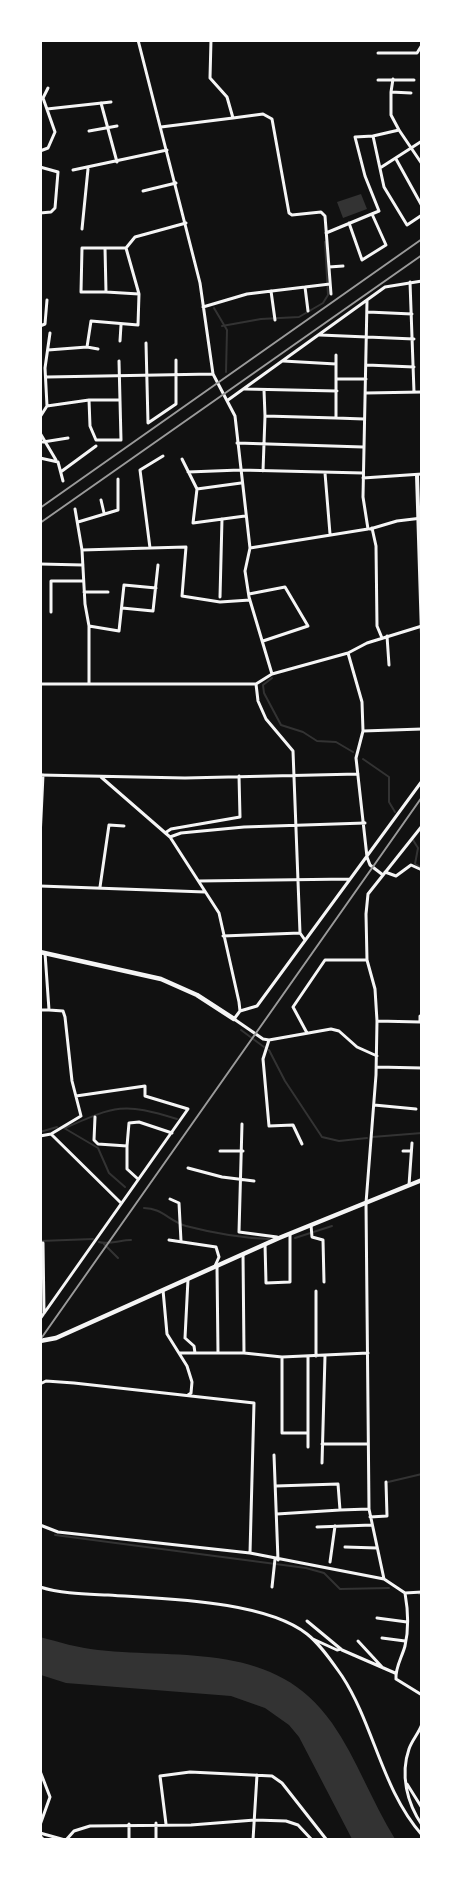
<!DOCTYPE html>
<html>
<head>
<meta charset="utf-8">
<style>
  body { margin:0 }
  #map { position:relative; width:462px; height:1880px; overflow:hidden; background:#111; font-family:Inter,sans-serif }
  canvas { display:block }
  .frame { position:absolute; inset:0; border:42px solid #fff; pointer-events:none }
</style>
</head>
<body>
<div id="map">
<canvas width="462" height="1880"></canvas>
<div class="frame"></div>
</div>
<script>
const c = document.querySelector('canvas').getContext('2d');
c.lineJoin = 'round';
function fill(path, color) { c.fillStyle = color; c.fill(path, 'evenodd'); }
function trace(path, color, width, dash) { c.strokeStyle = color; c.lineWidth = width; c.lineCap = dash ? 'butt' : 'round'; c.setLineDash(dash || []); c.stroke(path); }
fill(new Path2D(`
  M361 194 367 209 343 218 337 202Z
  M40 1637C59 1642 78 1648 98 1650 184 1659 276 1642 332 1723 357 1759 372 1802 395 1839H352L299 1737 289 1725 265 1708 231 1696 66 1683 41 1675Z`), '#333');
trace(new Path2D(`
  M214 308 227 330 226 372
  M222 326 261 319 299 317 323 303 328 295 325 242
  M272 678 263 685 264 693 281 725 303 732 317 741 336 742 353 752
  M363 759 389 777V802L395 812
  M413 840 418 848 415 864 422 868
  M241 1030 264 1047
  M269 1050 285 1081 322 1137 339 1141 367 1138
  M64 1128 98 1148 109 1173 125 1187
  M65 1128C115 1106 123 1102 177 1119
  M40 1132 57 1127
  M372 1137 422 1133
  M144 1208C162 1208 169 1221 186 1226 213 1233 241 1238 269 1239
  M295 1238 332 1226
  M40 1241 93 1239
  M99 1242C108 1245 121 1240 131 1240
  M104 1244 118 1258
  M388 1482 422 1474
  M55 1535 306 1568 324 1573 340 1589 389 1588
  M419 1594H422`), '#333', 2);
trace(new Path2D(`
  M138 40 200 283 213 374 235 416 250 548 245 571 249 597 272 674
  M211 40 210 78 227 97 233 118 263 114 272 119 289 213 292 215 321 212 325 216 331 294
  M378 53H417L422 45
  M378 80H414
  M391 92 393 79
  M40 98H43L55 132 48 148 40 151
  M43 98 48 88
  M101 103 117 162
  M47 109 111 102
  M161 127 233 118
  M399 130 391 115V92L411 93
  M89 131 117 126
  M373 136 399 130 422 164
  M396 159 422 206
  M40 167 58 172 55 208 51 212 40 213
  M380 168 422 141
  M73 170 167 150
  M143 191 176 183
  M349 223 362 260 386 245 372 214
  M82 229 88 169
  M326 233 379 211 365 176 355 137 373 136 384 187 407 225 422 215
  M105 248H126L139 294 106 292Z
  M105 248H82L81 292H106
  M126 248 135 237 186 223
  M329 267 343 266
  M410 282 414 392
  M305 287 308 311
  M271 291 275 320
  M203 307 247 294 330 284
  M368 312 412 314
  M40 326 45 324 47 300
  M320 335 414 339
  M120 341 121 325
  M146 343 148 423 176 404V360
  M87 347 98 349
  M48 350 87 347 91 321 138 325 139 294
  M283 361 336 364
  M367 365 414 367
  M47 377 213 374
  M336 379H366
  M245 389 337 391
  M264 390 265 416 336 418V355
  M366 393 422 392
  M89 400 90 426 96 440H121L119 361
  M228 400 385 287 422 281
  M47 406 89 400H120
  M40 417 47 406 45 368 50 333
  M336 418 364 419
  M40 433 56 460
  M43 442 68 438
  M237 443 363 447
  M40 458 58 462 63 481
  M182 459 197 489 193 523 245 516
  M62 471 96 446
  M263 471 265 416
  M188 472 240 470 363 473
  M325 473 330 534
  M363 478 422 474
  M197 489 241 483
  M101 500 104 513
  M75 509 82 550 85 604 89 626V683
  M78 522 118 510V479
  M372 528 376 546 377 626 382 638
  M370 529 397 521 422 518
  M150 548 186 547 182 596 220 602 250 600
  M250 548 368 529 363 497 367 301
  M82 550 150 548 140 470 163 456
  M40 564 83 565
  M84 592H108
  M249 594 285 587 308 626 263 641
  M220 597 222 519
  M122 608 153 611 158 565
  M51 612V581H83
  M89 626 119 631 124 585 156 588
  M387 636 389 665
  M348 653 362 702 363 731 356 758 367 857 370 865 383 875
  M40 684H256L272 674 348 653 367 643 422 626
  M256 684 258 701 266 719 293 751 300 933 305 940
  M363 731 422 729
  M40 775 185 778 358 774
  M101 777 170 837 219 913 239 1002 240 1011 234 1019 263 1039 269 1040 331 1029 339 1031 357 1047 377 1056
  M422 826 368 894 366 914 367 960 375 989 377 1021 376 1075 366 1203 369 1509 384 1579 405 1593 422 1592
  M165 833 171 829 240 817 239 776
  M170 837 181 833 244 827 365 823
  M40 838 43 775
  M385 872 396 876 411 865 422 870
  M199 881 350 879
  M40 886 205 892
  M100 887 109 825 124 826
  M223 936 300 933
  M40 1010H49
  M240 1011 257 1006 422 781
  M377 1021 420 1022V1016
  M307 1033 293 1007 325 960H367
  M269 1040 263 1059 269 1126 293 1125 302 1144
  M377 1067 422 1068
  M374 1105 416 1109
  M95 1117 94 1140 98 1144 127 1146V1169L138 1179
  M242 1124 239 1232 277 1237
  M51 1134 121 1203
  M40 1136 51 1134 81 1116 72 1081 65 1017 63 1011 49 1010 45 953
  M127 1146 129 1123 139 1122 172 1133
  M220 1151H243
  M403 1151H411
  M188 1168 222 1177 254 1181
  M409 1185 412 1143
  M170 1199 179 1203 181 1241
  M311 1225 312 1237 323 1240 324 1282
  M169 1240 216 1247 219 1257 215 1266
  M40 1243H43L44 1313
  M265 1244 266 1283 290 1282V1234
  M243 1254 244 1353
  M217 1267 218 1353
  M188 1279 185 1338 194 1346 195 1353
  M163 1290 167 1334 187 1366 192 1382
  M316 1291V1356
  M40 1319 188 1109 145 1096V1086L76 1096
  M180 1353H244L282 1357 368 1353
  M282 1357V1433H308V1357
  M40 1384 46 1381 74 1383 254 1403 250 1553
  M188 1395 191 1393 192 1382
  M308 1433V1447
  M322 1444H368
  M274 1455 278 1560
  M322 1463 325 1356
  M276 1486 338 1484 340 1510 277 1514
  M340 1510 369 1509
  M370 1517 387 1516 386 1482
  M40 1525 58 1532 250 1553 384 1579
  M317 1527 372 1525
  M345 1547 377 1548
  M330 1562 335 1526
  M40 1587C62 1594 86 1594 108 1595 163 1599 264 1600 307 1634 321 1645 332 1662 342 1676 374 1725 382 1790 422 1835
  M272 1587 275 1559
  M405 1593C408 1610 409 1629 405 1646 402 1657 395 1668 396 1679L422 1695
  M377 1618 407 1622
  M307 1621 342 1650 395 1673
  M382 1638 405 1641
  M313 1639 337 1650 341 1649
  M358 1641 382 1667
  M422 1724C419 1733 412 1740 409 1749 400 1775 407 1803 422 1825
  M40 1771 50 1797 40 1825
  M407 1784 422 1808
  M156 1823V1840
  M166 1824 160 1776 190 1772 272 1776 282 1783 326 1839
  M40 1833 65 1840
  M40 1836 44 1840
  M66 1840 74 1831 90 1826 191 1825 255 1820 286 1821 298 1825 312 1840
  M129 1840V1824
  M253 1840 257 1775`), '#f5f5f5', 3);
trace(new Path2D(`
  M417 475 422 634`), '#f5f5f5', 4);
trace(new Path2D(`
  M40 952 161 979 197 995 234 1019
  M40 1341 56 1338 279 1238 422 1180`), '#f5f5f5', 4.5);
trace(new Path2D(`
  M40 508 422 239
  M40 523 422 255
  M40 1340 422 797`), '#9a9a9a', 2);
</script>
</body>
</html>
